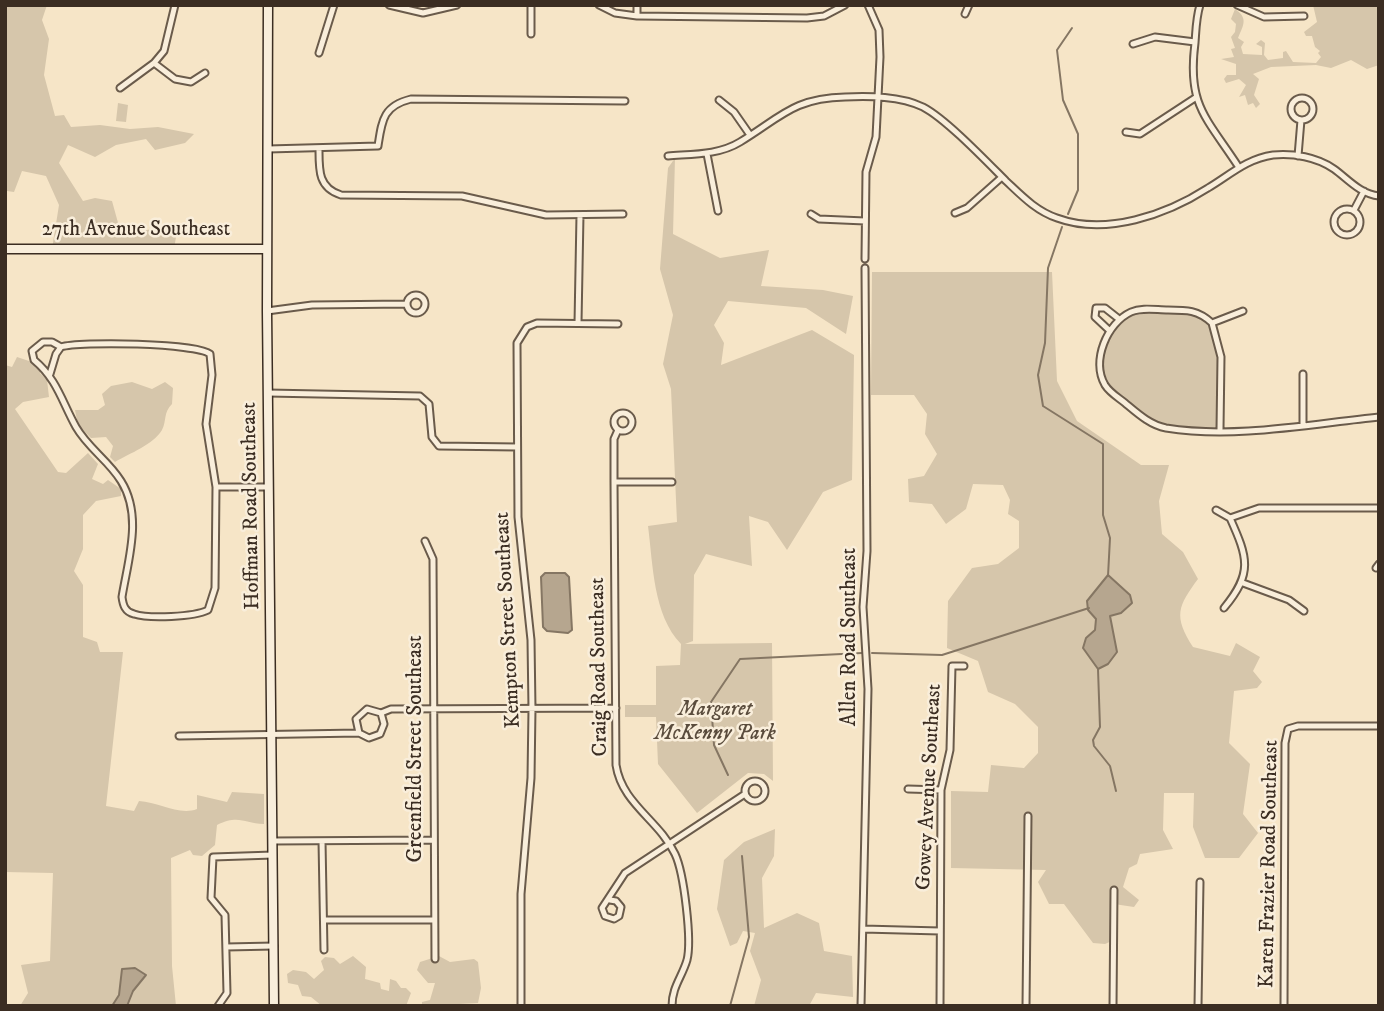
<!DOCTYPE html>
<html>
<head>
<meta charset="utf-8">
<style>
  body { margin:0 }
  #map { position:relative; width:1384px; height:1011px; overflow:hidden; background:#f6e5c7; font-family:"IM FELL DW Pica",serif }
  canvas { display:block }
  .frame { position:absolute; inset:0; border:7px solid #3b2d22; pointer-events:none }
</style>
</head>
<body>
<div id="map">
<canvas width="1384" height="1011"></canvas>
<div class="frame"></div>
</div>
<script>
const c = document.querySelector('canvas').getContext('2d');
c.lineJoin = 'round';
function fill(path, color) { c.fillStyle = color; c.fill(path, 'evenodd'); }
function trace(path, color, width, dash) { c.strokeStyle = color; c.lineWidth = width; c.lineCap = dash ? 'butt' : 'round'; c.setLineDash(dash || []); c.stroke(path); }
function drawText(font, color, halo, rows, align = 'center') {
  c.font = font + ' "IM FELL DW Pica",serif'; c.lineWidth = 5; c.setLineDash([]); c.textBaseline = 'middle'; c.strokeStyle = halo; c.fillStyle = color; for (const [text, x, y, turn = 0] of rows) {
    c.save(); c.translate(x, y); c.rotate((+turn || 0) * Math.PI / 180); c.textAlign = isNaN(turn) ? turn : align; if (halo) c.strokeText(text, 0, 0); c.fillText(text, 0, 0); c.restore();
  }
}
fill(new Path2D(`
  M5 5H47L42 20 49 39 44 75 55 116 64 115 71 127 100 125 130 129 158 127 194 134 185 143 155 150 146 139 116 145 95 157 68 145 59 163 83 201 95 198 112 201 120 230 131 233 168 226 176 237 174 249H52L59 205 46 176 22 171 14 192 7 191Z
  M1313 5H1379V65L1367 69 1351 60 1331 68 1316 65 1271 67 1253 74 1259 79 1254 95 1260 104 1256 108 1253 103 1248 105 1245 95 1239 97 1246 85 1239 79 1226 83 1224 79 1227 75H1236V64L1221 59 1234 57 1231 49 1235 48 1231 37 1235 32 1236 24 1231 19 1235 9C1248 18 1244 24 1238 38L1244 42 1241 47 1243 54 1262 55V47L1256 44 1261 40 1265 43 1264 55 1268 60 1283 58V52L1286 51 1293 62 1316 63 1321 57 1318 53 1320 51 1315 47 1312 36H1306L1304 32 1317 22Z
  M118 103 128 105 126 122 116 121Z
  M675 158 673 234 720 258 769 250 761 286 823 290 853 296 846 334 806 308 728 301 714 325 724 343 721 365 812 330 854 355 852 480 823 492 787 550 768 522 749 516 752 566 706 554 694 575 693 641 685 644 772 643 773 781 764 774 748 773 697 813 658 764 656 717H625V705H656V666L680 665 681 644C653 615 653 564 648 526L677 522 671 389 663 364 673 315 660 269 668 168Z
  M872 272H1052L1057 381 1077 421 1141 465H1169L1159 501 1162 534 1183 552 1198 579C1178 606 1173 616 1193 647L1230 656 1236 643 1260 657 1253 671 1262 682 1257 688 1234 691 1229 743 1250 764 1243 814 1258 833 1239 858H1205L1193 827 1194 793H1164L1163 830 1173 849 1140 854 1137 864 1129 868 1123 887 1139 900 1134 907 1114 904V940L1105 944 1093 943 1064 904H1049L1038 882 1046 870 951 868V791L988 792 991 765 1024 768 1038 753V727L1015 704 988 692 978 661 947 648 948 601 972 568 998 564 1019 548V521L1008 514 1010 500 1003 485 973 484 966 509 946 524 932 504 909 502 908 479 924 476 937 454 925 434 927 414 914 395H871ZM1109 575 1121 613 1110 615V627L1086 638 1095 631 1096 619 1088 610Z
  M1193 310 1212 323 1219 345 1220 429 1157 425 1110 391 1101 371 1102 349 1119 319 1132 312Z
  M17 357 41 365 40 373 47 380 49 397 23 402 15 409 58 472 66 473 88 453 98 464 92 479 103 484 108 480 121 489V496L96 501 83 515V549L74 571 83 585V637L97 642 100 652H123L106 806 134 811 139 801C159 802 179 816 197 809V795L227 802 232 792 264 794V824C244 824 240 814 217 825L215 845 202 856 193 855 190 850 171 858 172 966 176 1006H127L133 991 146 975 122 969 119 995 112 1006H20L28 993 21 965 50 961 53 873 5 872V365L12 367Z
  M132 382 152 389 165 382 173 388 172 404C163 413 167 420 162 430 153 445 130 453 115 462L110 457 113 446 106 437 91 438 78 425 75 410H98L105 405 102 394 111 386Z
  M775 829 774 856 762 878 764 928 797 913 819 923 824 951 852 956 853 997 816 993 809 1006H754L761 980 750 951 755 933 743 931 737 943 730 946 717 909 724 860 744 842Z
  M353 956 366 967 365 979 380 983 381 989 389 991 390 979 396 981 401 988H406L411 993 406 1006H322L311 997 302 996 298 985 288 983 287 974 293 970 306 972 314 979 324 970 321 961 325 957 334 958 340 964Z
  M439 956 450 962 474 959 478 962 481 988 478 1003 422 1006V1002L430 1000 435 983H428L417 970 420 962Z`), '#d6c6ab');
const water = new Path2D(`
  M545 573H565L569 577 572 630 568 633 547 631 543 627 541 577Z
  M1108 575 1130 595 1132 603 1121 613 1110 616 1117 652 1108 664 1098 669 1083 648 1086 638 1095 630 1096 619 1088 610 1087 601Z
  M135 968 146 975 133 991 127 1006H112L119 995 122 969Z`);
fill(water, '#b6a68f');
trace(water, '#857663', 2);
trace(new Path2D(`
  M1068 214 1078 190V134L1063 100 1057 50 1072 28
  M1062 227 1048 268 1045 343 1038 375 1043 406 1103 444V515L1110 538 1108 576
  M872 653 942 655 1089 608
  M1098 669 1100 727 1093 740 1094 746 1110 766 1116 791
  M728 775 714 745 711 702 740 659 862 653
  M730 1006 749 937 742 856`), '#857663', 2);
const street = new Path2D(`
  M389 5 423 13 457 5
  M599 5 615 13 637 16 807 18 824 16 845 5
  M637 5V16
  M1200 5C1196 18 1196 30 1195 43 1187 105 1206 117 1238 166
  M1237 5 1264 17 1304 16
  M965 14 969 5
  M531 34V5
  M1133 44 1155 37 1195 42
  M319 53 334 5
  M154 63 175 79 191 82 205 73
  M120 88 154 63 164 51 175 5
  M1291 109a11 11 0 1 1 22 0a11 11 0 1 1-22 0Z
  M719 100 734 112 750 135
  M1126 132 1140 134 1195 98
  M319 148C319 170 318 188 341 195L462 196 546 215 623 214
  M268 149 378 146C382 120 383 106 411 99L625 101
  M707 154 718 211
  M668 156C692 154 719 155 740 142 780 118 793 98 845 97 870 96 900 96 923 107 946 119 986 161 1006 181 1021 195 1036 211 1057 218 1106 236 1166 215 1208 188 1230 175 1246 159 1273 155 1293 153 1317 157 1334 169 1348 179 1360 194 1379 196
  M1298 156 1301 120
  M1334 222a13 13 0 1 1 26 0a13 13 0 1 1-26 0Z
  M1354 210 1364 191
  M955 213 967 208 1002 177
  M811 214 819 219 865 221
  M865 259 866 172 876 137 880 57 879 30 868 5
  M407 304a9 9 0 1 1 18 0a9 9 0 1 1-18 0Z
  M267 311 312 305 407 304
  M578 323 580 215
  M1212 323 1243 311
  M1110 331 1095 317 1096 308H1105L1119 319
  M43 342H52L61 347C79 341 197 343 210 354L212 375 206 424 216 487 215 588 208 610C194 617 149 619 134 614 125 612 123 605 122 597 128 560 143 516 121 481 109 461 88 448 76 427 62 402 57 379 34 360L32 351Z
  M50 374 56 354 61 347
  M1303 374V426
  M268 393 420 396 429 404 432 437 439 446 517 447
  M614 422a9 9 0 1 1 18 0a9 9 0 1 1-18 0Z
  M1220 429 1221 357 1212 323C1198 310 1187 310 1168 310 1156 310 1142 307 1131 312 1107 323 1091 361 1105 385 1110 393 1119 398 1125 403 1137 413 1150 425 1166 428 1235 439 1310 424 1379 417
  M618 430 614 439V482L616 765C622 804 659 820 675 854 684 873 692 940 687 960 682 977 672 987 672 1006
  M614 482H672
  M216 487H268
  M1216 510 1230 518 1259 508H1379
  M425 541 433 559 435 959
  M1376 568 1379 564
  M1243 583 1289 600 1304 611
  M1224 608C1253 573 1248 558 1230 518
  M381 713 384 724 380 734 369 738 359 733 356 719 367 709 381 713 391 709 616 708
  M179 736 359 733
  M745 791a10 10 0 1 1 20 0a10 10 0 1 1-20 0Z
  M908 789 941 790
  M273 841 434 840
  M322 841 324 950
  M610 900 616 901 621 907 619 916 614 919 605 916 602 908 625 873 745 794
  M324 920H434
  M863 929 940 931
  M226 947 274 946
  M218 1006 227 993 225 915 211 898 213 857 273 855
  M521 1006V894L531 778 532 709 531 640 518 517 517 343 527 327 537 323 618 324
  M861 1006 868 689 863 607 867 551 865 268
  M940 1006 941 790 950 750 952 666H964
  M1026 1006 1028 816
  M1113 1006 1114 890
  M1198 1006 1200 882
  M1284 1006 1285 743 1288 729 1298 726H1379`);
const secondary = new Path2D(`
  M268 5 267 311 274 1006
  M5 249H267`);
trace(street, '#6a5b4b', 9);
trace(secondary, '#3b2d22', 11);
trace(street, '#f9eedb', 5);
trace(secondary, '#f9eedb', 8);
drawText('21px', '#3b2d22', '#f9eedb', [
  ["27th Avenue Southeast",136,231],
  ["Hoffman Road Southeast",252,506,-91],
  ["Kempton Street Southeast",509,620,-93],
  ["Allen Road Southeast",851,637,-90],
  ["Craig Road Southeast",600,667,-91],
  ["Greenfield Street Southeast",417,749,-90],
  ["Gowey Avenue Southeast",930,787,-87],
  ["Karen Frazier Road Southeast",1270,864,-89]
]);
drawText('italic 21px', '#5a4c3d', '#f9eedb', [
  ["Margaret",715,711],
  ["McKenny Park",715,735]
]);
</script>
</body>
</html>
